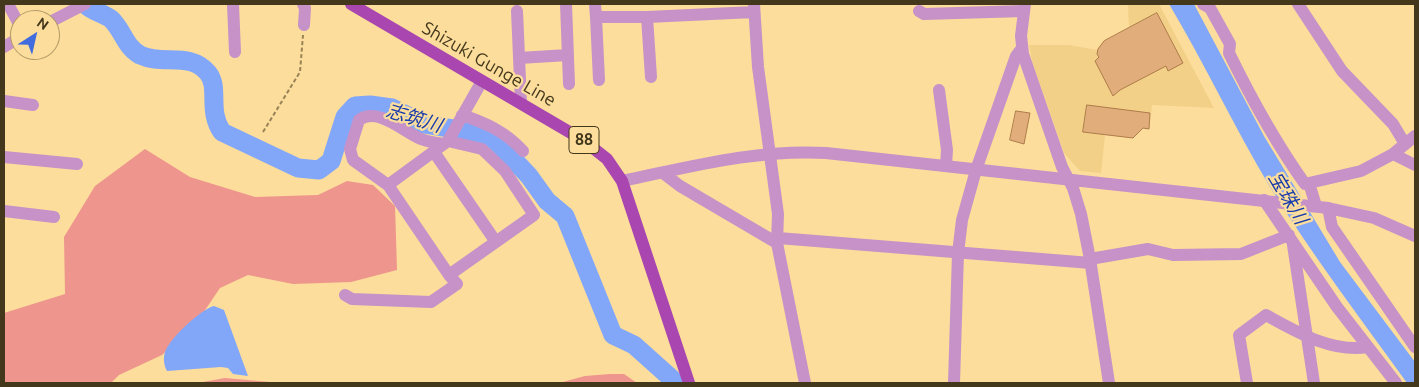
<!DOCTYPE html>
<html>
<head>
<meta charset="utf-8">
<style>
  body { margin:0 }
  #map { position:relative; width:1419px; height:387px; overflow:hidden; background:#fcdd9b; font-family:Ubuntu,sans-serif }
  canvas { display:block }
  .frame { position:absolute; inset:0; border:5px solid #43371c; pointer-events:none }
  .north { position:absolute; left:10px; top:10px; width:50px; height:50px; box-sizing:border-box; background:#fcdd9b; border:1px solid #b29b68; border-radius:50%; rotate:35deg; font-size:14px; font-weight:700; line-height:20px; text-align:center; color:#43371c }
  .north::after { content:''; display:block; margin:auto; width:18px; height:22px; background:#416cde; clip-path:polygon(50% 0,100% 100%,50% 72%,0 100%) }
</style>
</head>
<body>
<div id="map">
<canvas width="1419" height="387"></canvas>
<div class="frame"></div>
<div class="north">N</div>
</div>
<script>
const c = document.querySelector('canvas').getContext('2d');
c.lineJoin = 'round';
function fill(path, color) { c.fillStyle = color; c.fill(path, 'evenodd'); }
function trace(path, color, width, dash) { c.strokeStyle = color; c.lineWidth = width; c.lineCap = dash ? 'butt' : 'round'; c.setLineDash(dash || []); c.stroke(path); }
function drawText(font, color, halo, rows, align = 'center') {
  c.font = font + ' Ubuntu,"Noto Sans JP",sans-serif'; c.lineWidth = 4.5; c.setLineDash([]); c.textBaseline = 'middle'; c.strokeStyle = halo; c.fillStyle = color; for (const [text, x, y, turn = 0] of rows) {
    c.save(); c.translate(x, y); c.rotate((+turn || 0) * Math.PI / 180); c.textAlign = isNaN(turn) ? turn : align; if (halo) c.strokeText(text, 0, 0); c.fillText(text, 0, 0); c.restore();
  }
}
fill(new Path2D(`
  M1128 4H1159L1214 108 1152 105 1149 129 1143 128 1133 138 1105 135 1101 173 1080 171 1064 153 1032 61 1029 45H1069L1097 50 1104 41 1129 28Z`), '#f3d087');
fill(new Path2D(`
  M145 149 190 177 255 197 318 195 347 181 373 185 395 206 397 270 351 282 293 284 248 275 220 288 195 325 162 355 119 375 111 383H4V313L65 294 64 237 95 186Z
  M610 374H624L637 383H559L585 376Z
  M225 378 270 382 274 383H197Z`), '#ee958d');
fill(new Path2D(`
  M1169 4H1194L1264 136 1340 262 1415 362V383H1407C1361 319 1312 255 1270 187 1234 127 1205 64 1169 4Z
  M214 306 224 310 248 376 233 374 228 368 221 367 167 371C164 366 163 358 165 352 170 338 201 309 214 306Z`), '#83a7f8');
trace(new Path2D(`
  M85 4C91 11 103 13 111 19 123 30 125 47 140 55 163 66 190 51 208 73 220 88 207 110 222 132L298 168 319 170 331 161 345 117 355 106 370 105 392 108 424 124 478 133 491 137 498 143 529 176 547 201 565 216 613 335 634 345 672 379 674 383`), '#83a7f8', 19);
const building = new Path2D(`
  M1157 13 1183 63 1168 71 1166 66 1120 90 1113 96 1095 61 1099 57 1097 54 1098 49 1104 41Z
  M1087 105 1150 113 1149 129 1143 128 1133 138 1083 132Z
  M1016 111 1030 113 1024 144 1010 140Z`);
fill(building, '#e1ad7b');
trace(building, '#ad7c4b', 1);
trace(new Path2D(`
  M263 132 300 72 303 35`), '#988356', 2, [4, 2.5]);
trace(new Path2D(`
  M8 4 20 26
  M233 4 235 52
  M303 4 305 8 304 25
  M566 4 569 84
  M595 4 596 17
  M754 4 758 67 778 214 777 243 805 383
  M1203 4 1210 8 1230 44 1229 53C1251 98 1275 142 1305 184L1309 183
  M1298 4 1342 71 1393 124 1405 144
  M517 11 521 103
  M919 11 924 14 1024 11
  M647 17 651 77
  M50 22 85 4
  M4 47 20 37
  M519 58 568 55
  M599 80 596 17H647L754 12
  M939 90 947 150 946 166
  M4 101 33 105
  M462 115C486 123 506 132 523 151
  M444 144C436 143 428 142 421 139 404 132 377 106 359 120L350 149 353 160 388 185 449 275 534 215 505 171 482 149 448 141
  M434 152 496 242
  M1393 154 1415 165
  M4 157 77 164
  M663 173 680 186 777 243
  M388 185 448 141 482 81
  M1264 200 1337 307 1396 383
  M1316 206 1309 183 1361 171 1393 154 1415 136
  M1328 208 1332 227 1415 347
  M4 211 54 217
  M778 238 1091 263
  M1293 245 1314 383
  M1090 259 1148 249 1173 255 1241 254 1289 235
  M345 295 352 299 431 302 457 284 449 275
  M954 383 958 253 962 220 976 170 1016 56 1022 48
  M1247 383 1239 335 1266 315C1297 332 1332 353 1368 347`), '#c692c8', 12);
trace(new Path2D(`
  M1025 4 1021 36 1023 54 1062 167 1073 188 1081 214 1090 259 1109 383
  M622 181C690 167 756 149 826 153L1328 208 1374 218 1415 236`), '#c692c8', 12);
trace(new Path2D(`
  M351 4 583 140 607 159 622 181 689 383`), '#a946b0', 12);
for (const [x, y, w] of [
  [584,140,30]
]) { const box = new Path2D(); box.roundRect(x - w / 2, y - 13.5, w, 27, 4); c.fillStyle = '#fcdd9b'; c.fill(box); trace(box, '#43371c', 1); }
drawText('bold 16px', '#43371c', null, [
  ["88",584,140]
]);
drawText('18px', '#43371c', '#fcdd9b', [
  ["Shizuki Gunge Line",489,64,30]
]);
drawText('italic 19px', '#183cad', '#fcdd9b', [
  ["志筑川",414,118,17],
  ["宝珠川",1288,198,59]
]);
</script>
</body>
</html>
